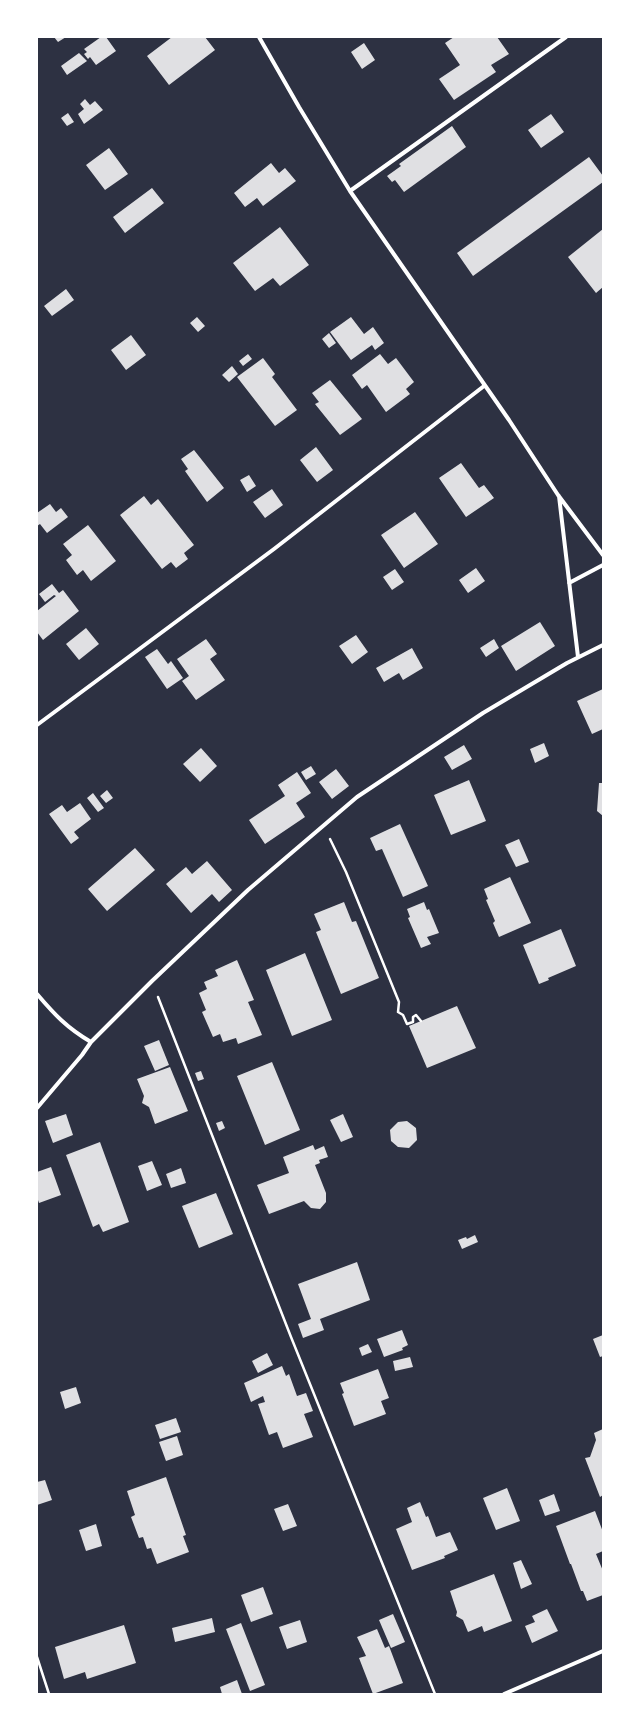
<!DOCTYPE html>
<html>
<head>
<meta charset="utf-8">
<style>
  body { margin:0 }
  #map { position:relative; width:640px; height:1731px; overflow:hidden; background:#2d3142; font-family:"Work Sans",sans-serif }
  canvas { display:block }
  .frame { position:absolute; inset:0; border:38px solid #fff; pointer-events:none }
</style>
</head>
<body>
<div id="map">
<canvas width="640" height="1731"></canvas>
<div class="frame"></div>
</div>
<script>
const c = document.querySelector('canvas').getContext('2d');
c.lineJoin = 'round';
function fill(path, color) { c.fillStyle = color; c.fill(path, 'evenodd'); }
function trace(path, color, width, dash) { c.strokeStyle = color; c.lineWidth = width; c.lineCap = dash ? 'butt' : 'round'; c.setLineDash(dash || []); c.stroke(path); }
fill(new Path2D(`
  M54 37H66L58 42Z
  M101 37H106L116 51 96 65 90 57 88 59 84 54 87 52 84 49Z
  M172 37H205L215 50 169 85 147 56Z
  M454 37H497L509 54 491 65 496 72 454 100 439 79 460 65 445 43Z
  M364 43 375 60 362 69 351 52Z
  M79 53 87 61 67 75 61 66Z
  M85 99 90 105 95 101 103 110 84 124 78 114 84 109 80 104Z
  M68 113 74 122 67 126 61 118Z
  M551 114 564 132 541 148 528 130Z
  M452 126 466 147 404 192 395 180 392 182 387 176 401 166 399 164Z
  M109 148 128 174 105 190 86 165Z
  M589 157 603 176V182L473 276 457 253Z
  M271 163 279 173 285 168 296 181 263 206 257 198 245 207 234 193Z
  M152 188 164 203 125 233 113 217Z
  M280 227 309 265 280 286 273 278 255 291 233 263Z
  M603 229V287L596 293 568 257Z
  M66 289 74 300 52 316 44 306Z
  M197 317 205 326 198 332 190 323Z
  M351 317 364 334 373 327 384 343 375 350 372 345 351 360 330 332Z
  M329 333 336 343 329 348 322 339Z
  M131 335 146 355 126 370 111 350Z
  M248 354 252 359 243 366 239 361Z
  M380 354 388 364 396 358 414 382 406 389 410 394 386 412 367 385 362 389 352 375Z
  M263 358 275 374 272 377 297 410 275 426 237 377Z
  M232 366 238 374 229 382 222 375Z
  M330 380 362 419 340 435 315 404 319 402 312 393Z
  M316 447 333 470 317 482 300 460Z
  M194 450 224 488 207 502 185 471 188 469 181 459Z
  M461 463 479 488 484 485 494 498 466 517 439 478Z
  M249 475 256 486 247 492 240 480Z
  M272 489 283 505 265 518 253 502Z
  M144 496 151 505 158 499 194 545 184 553 188 559 176 568 171 562 162 569 120 515Z
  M50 504 56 512 61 508 68 517 47 533 40 524 37 526V513Z
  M415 512 438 544 404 568 381 535Z
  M88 525 116 561 91 581 83 570 77 575 66 560 72 555 63 544Z
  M476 568 485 581 468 593 459 580Z
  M395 569 404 582 392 590 383 577Z
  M52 584 59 593 63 590 79 611 43 640 37 632V611L56 596 54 595 45 602 39 594Z
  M540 622 555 646 516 671 501 646Z
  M86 628 99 644 79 660 66 644Z
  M356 635 368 652 352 664 339 646Z
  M206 639 217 654 210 659 225 680 196 700 182 681 189 676 177 659Z
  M494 639 499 648 486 657 480 648Z
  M412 648 423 668 403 680 399 673 384 682 376 668Z
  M157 649 168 664 171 661 183 678 167 689 145 657Z
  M603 689V729L592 734 577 701Z
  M544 743 549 756 535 763 530 749Z
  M464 745 472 759 452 770 444 757Z
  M201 748 217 766 200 782 183 764Z
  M311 766 316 774 306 780 301 772Z
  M336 769 349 786 332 799 319 782Z
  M297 772 311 793 296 803 305 817 265 844 249 820 285 796 278 785Z
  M469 780 486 821 451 835 434 795Z
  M599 783H603V816L597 811Z
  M107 790 113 798 106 803 100 796Z
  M93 793 104 808 98 812 87 798Z
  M80 803 91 819 74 832 79 838 71 844 49 814 62 805 67 812Z
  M400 824 428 886 403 897 382 849 376 851 370 838Z
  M519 839 529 862 516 867 505 845Z
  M135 848 155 870 107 911 88 889Z
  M207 861 232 890 219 902 212 894 191 913 166 884 186 867 192 874Z
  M510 877 531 923 499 937 493 923 495 921 486 900 488 899 484 889Z
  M344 902 352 922 356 921 379 978 341 994 316 932 321 930 314 914Z
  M424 902 427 910 429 909 439 933 427 937 431 944 421 948 408 918 410 917 407 909Z
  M561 929 576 966 548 978 549 980 539 984 523 945Z
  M305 953 332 1020 292 1036 266 970Z
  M237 960 254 1000 248 1002 262 1035 238 1044 236 1038 223 1042 220 1034 213 1037 202 1012 206 1010 199 993 207 989 204 982 218 976 215 970Z
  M457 1006 476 1048 427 1068 409 1026Z
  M159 1040 169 1065 155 1071 144 1046Z
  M272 1062 300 1130 265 1145 237 1076Z
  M170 1067 188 1111 155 1124 149 1107 142 1103 144 1096 137 1079Z
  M201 1071 204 1079 198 1081 195 1073Z
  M66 1114 73 1135 53 1143 45 1121Z
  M343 1114 353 1137 341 1142 330 1120Z
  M222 1121 225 1128 219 1131 216 1123Z
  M407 1121 416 1128 417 1140 409 1148 398 1147 391 1141 390 1130 398 1122Z
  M100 1142 129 1222 103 1232 99 1224 93 1227 66 1155Z
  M313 1145 315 1150 324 1146 328 1157 319 1160 320 1163 315 1165 326 1193V1202L320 1209 311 1208 304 1201 269 1214 257 1185 289 1173 283 1157Z
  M152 1161 162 1185 147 1191 138 1166Z
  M51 1167 61 1195 39 1203 37 1197V1172Z
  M181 1168 186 1183 171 1188 166 1174Z
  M216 1193 233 1234 199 1248 182 1206Z
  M475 1235 478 1242 462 1249 458 1240 466 1237 467 1239Z
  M357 1262 370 1300 320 1319 324 1330 303 1338 298 1324 311 1319 298 1284Z
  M402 1330 408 1345 402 1348 403 1350 384 1357 377 1339Z
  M603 1335V1356L600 1357 593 1339Z
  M368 1344 372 1352 362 1356 359 1348Z
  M267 1353 273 1365 258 1373 252 1361Z
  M410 1357 413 1367 395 1371 393 1361Z
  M282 1366 286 1376 289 1374 297 1396 306 1393 313 1411 304 1414 313 1437 283 1448 277 1432 269 1435 258 1404 265 1402 263 1396 251 1402 244 1383Z
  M378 1369 389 1398 381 1401 386 1414 354 1426 342 1394 344 1393 340 1383Z
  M76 1387 81 1403 65 1409 60 1392Z
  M176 1418 181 1432 160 1439 155 1425Z
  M603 1429V1495L600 1497 585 1458 590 1457 596 1440 594 1433Z
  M177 1436 183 1455 166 1461 159 1442Z
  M166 1477 186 1535 183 1536 189 1552 157 1564 151 1548 147 1549 143 1537 139 1538 131 1517 135 1515 127 1491Z
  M45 1480 52 1500 37 1505V1482Z
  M507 1488 520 1521 496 1530 483 1498Z
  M554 1494 560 1511 545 1516 539 1500Z
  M420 1502 426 1517 428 1516 436 1537 450 1532 458 1550 444 1556 445 1558 412 1570 396 1529 412 1522 407 1508Z
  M288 1504 297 1526 283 1531 274 1509Z
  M595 1511 603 1532V1551L596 1554 603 1571V1595L587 1601 583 1591H581L571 1564H570L556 1526Z
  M96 1524 102 1546 86 1551 79 1530Z
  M521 1560 532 1584 521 1589 513 1563Z
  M494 1574 512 1621 484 1632 482 1626 468 1632 463 1620 456 1616 457 1612 450 1591Z
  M263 1587 273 1614 251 1622 241 1595Z
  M547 1609 558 1631 532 1643 525 1626 535 1622 532 1616Z
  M393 1614 405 1642 391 1648 379 1620Z
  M212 1618 215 1632 175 1642 172 1628Z
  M300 1620 307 1642 287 1649 279 1627Z
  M241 1623 265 1685 250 1691 226 1629Z
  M124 1625 136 1663 87 1679 85 1672 64 1679 55 1647Z
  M377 1629 385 1648 389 1646 403 1683 373 1694 359 1658 366 1656 357 1637Z
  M237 1680 242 1694H222L220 1687Z`), '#e0e0e3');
trace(new Path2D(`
  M330 839 346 872 399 1002 398 1012 403 1015 407 1024 413 1022V1017L416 1015 421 1021
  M158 997 291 1337 435 1694
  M37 1657 49 1694`), '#fff', 2.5);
trace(new Path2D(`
  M259 37 299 107 350 191 509 420 558 495 603 555
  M350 191 566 37
  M559 496 578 657
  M569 583 603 565
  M37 725 274 549 484 386
  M37 994C54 1014 67 1028 91 1042
  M37 1108 82 1055 91 1042 152 981 248 890 357 797 483 713 567 663 603 645
  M504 1694 603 1651`), '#fff', 4);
</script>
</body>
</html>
